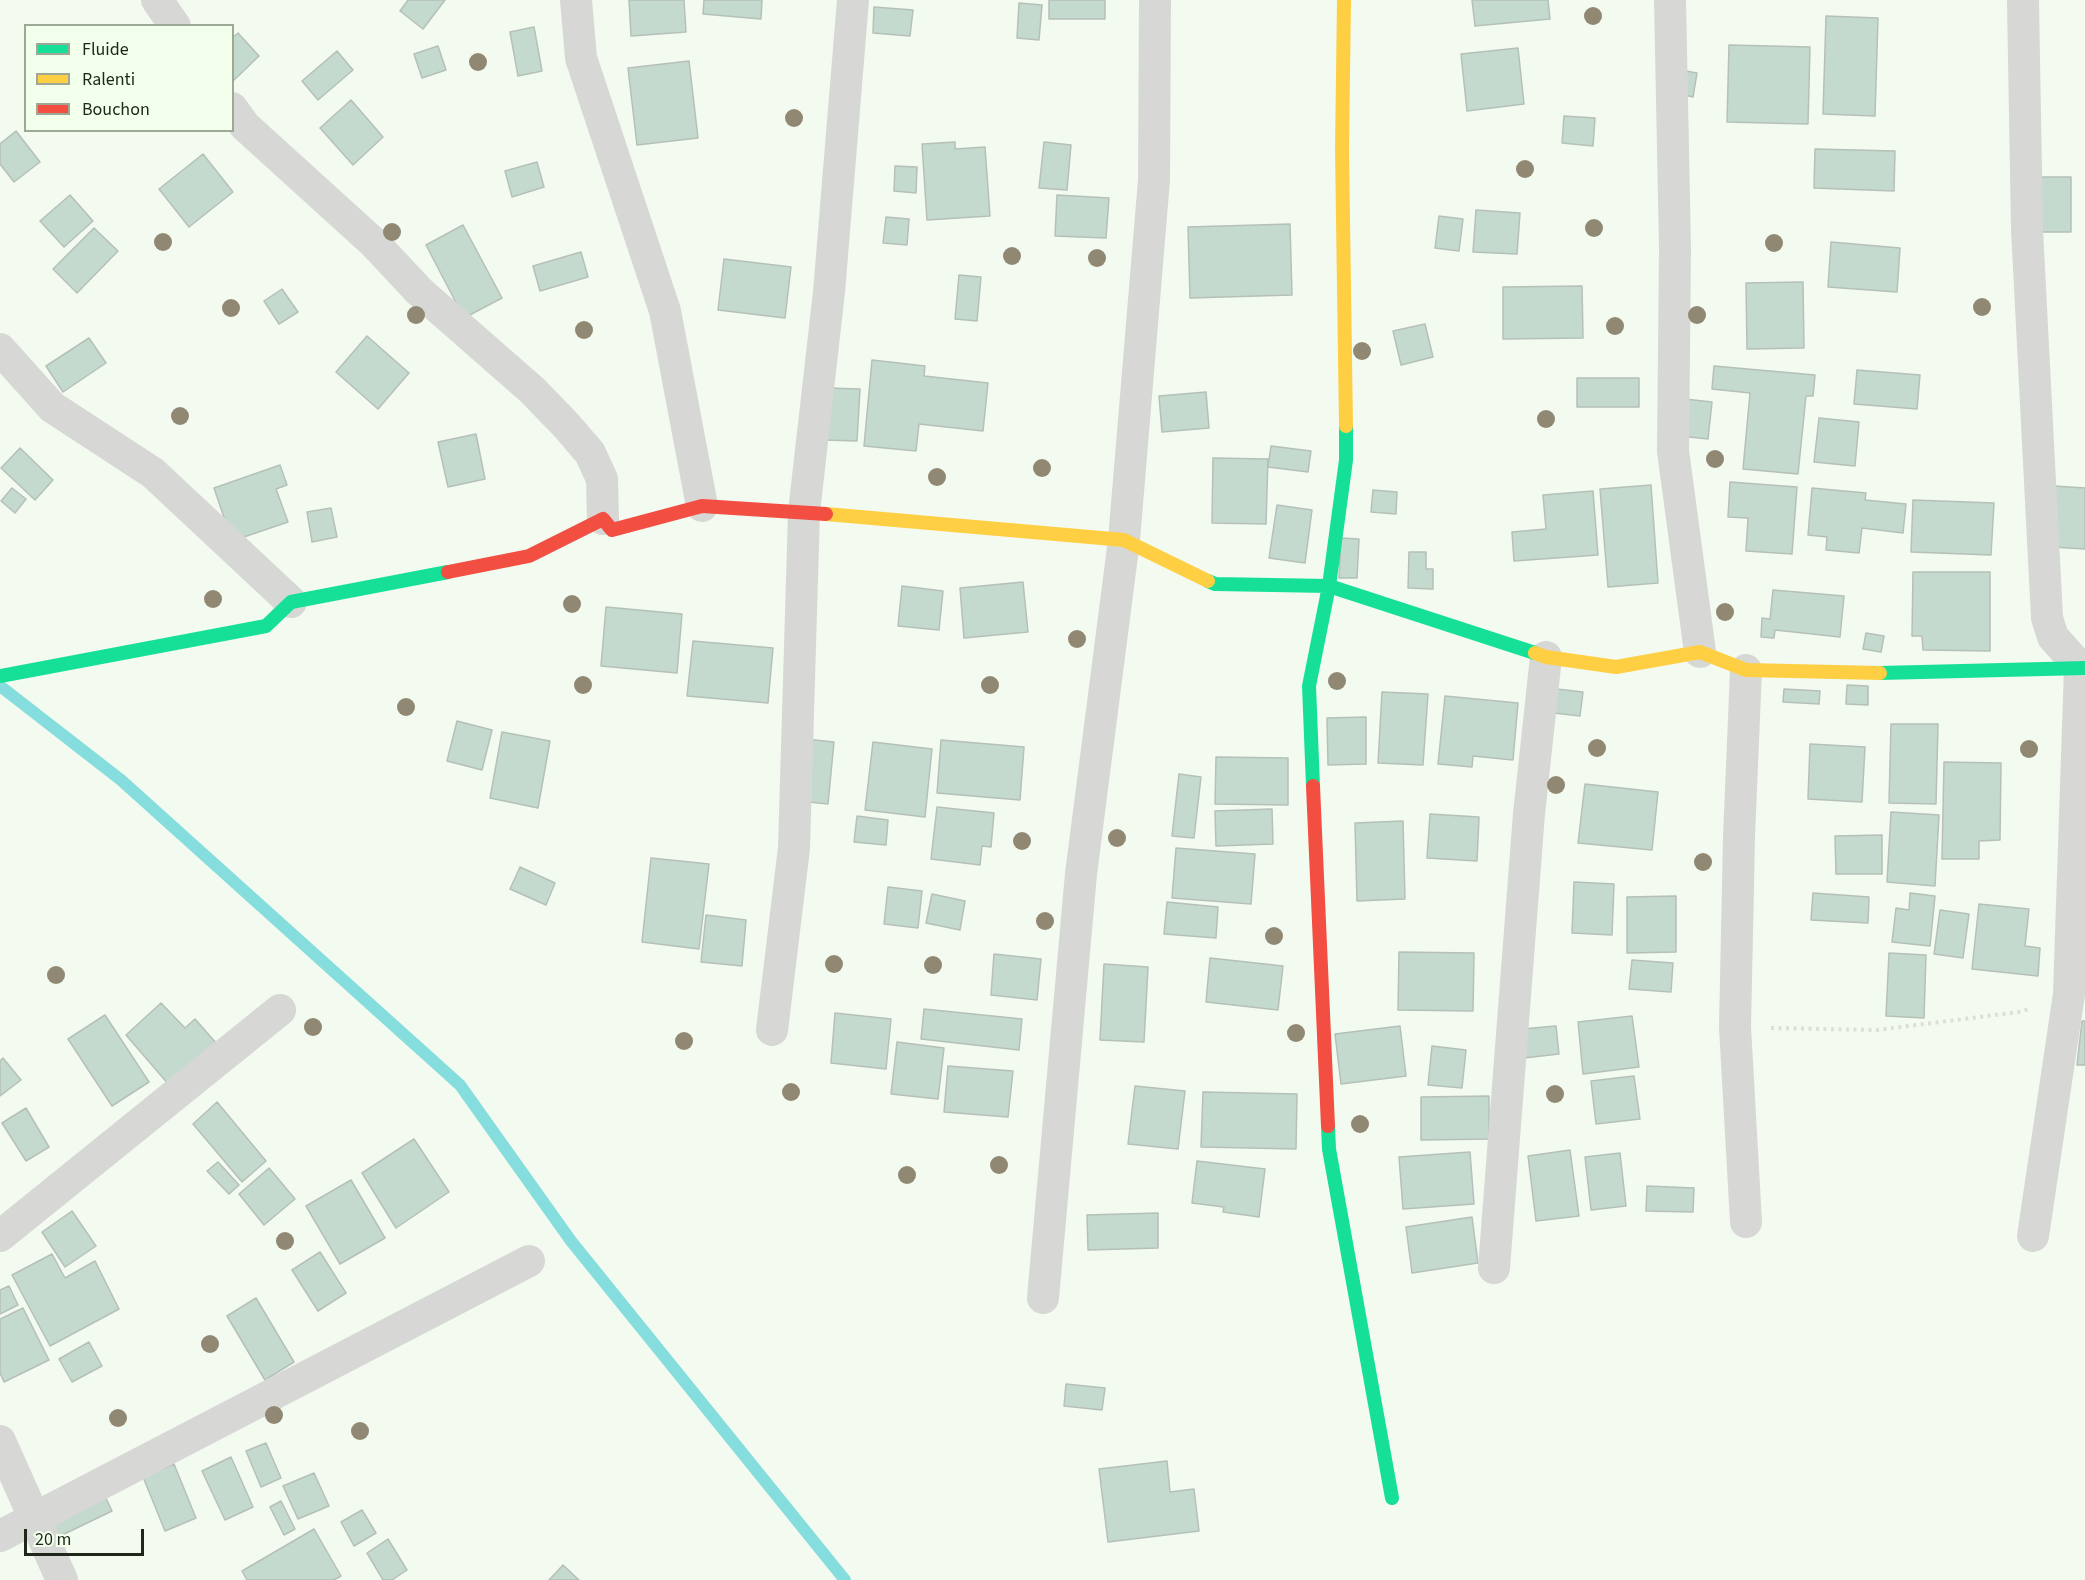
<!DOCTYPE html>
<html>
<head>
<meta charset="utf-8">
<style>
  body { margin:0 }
  #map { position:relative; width:2085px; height:1580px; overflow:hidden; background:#f3faf0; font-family:"Source Sans 3",sans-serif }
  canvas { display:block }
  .legend { position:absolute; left:24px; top:24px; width:210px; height:108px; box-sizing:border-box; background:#f2ffeb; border:2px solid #9ea897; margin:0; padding:8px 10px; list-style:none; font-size:18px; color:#1f261a }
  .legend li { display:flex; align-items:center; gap:12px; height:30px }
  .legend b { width:30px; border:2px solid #9ea897 }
  .scale { position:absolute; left:24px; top:1529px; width:120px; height:27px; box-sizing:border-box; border:3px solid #1f261a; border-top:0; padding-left:8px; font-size:18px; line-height:21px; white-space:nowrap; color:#1f261a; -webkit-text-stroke:4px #f2ffeb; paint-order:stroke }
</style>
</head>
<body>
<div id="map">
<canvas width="2085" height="1580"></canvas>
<ul class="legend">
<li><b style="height:8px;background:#16e098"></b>Fluide</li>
<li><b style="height:8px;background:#ffcf43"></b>Ralenti</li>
<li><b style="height:8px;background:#f24e42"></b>Bouchon</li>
</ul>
<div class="scale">20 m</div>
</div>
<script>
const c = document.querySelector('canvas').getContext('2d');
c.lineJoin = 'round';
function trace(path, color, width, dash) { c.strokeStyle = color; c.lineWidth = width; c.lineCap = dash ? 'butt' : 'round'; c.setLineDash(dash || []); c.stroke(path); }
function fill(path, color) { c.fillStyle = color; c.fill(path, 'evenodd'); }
trace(new Path2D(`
  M0 686 121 780 460 1085 571 1241 845 1580`), '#86dddd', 12);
const building = new Path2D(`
  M408 0H445L423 29 400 11Z
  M629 0H684L686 32 631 36Z
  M704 0H762L761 19 703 14Z
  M1049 0H1105V19H1049Z
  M1472 0H1548L1550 19 1475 26Z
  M1019 3 1042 5 1039 40 1017 38Z
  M874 7 913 10 910 36 873 33Z
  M1826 16 1878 18 1875 116 1823 114Z
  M534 27 542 71 518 76 510 32Z
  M238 33 259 56 232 82V38Z
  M1729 45 1810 47 1808 124 1727 122Z
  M438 46 446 70 422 78 414 54Z
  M1518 48 1524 104 1467 111 1461 54Z
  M337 51 353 70 318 100 302 81Z
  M689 61 698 138 637 145 628 68Z
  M1680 70 1697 73 1693 97 1676 93Z
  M351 100 383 137 353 165 320 128Z
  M1564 116 1595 118 1593 146 1562 143Z
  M16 131 40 162 14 182 0 164V144Z
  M955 142V149L985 147 990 216 927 220 922 144Z
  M1044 142 1071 145 1067 190 1039 188Z
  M1815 149 1895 151 1894 191 1814 188Z
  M203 154 233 192 189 227 159 189Z
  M537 162 544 187 512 197 505 171Z
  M895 166 917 167 916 193 894 191Z
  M2040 177H2071V232H2040Z
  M70 195 93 221 64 247 40 221Z
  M1057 195 1109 198 1106 238 1055 236Z
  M1476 210 1520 213 1517 254 1473 252Z
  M1439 216 1463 219 1459 251 1435 248Z
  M886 217 909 219 907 245 883 243Z
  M1290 224 1292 295 1190 298 1188 227Z
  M463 225 502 298 464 318 426 245Z
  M94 228 118 251 77 293 53 269Z
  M1831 242 1900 248 1897 292 1828 287Z
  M581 252 588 277 540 291 533 266Z
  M724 259 791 267 785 318 718 310Z
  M959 275 981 277 977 321 955 319Z
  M1803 282 1804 348 1747 349 1746 283Z
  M1582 286 1583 338 1503 339V287Z
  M282 289 298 312 279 324 264 301Z
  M1425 324 1433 357 1401 365 1393 331Z
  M367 336 409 373 378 409 336 372Z
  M89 338 106 363 63 392 46 366Z
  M872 360 925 366 924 376 988 383 983 431 919 424 916 451 864 446Z
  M1714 366 1815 375 1813 396H1806L1798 474 1743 469 1750 393 1712 389Z
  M1857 370 1920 375 1917 409 1854 404Z
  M1577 378H1639V407H1577Z
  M828 388 860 389 857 441 825 440Z
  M1206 392 1209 428 1162 432 1159 396Z
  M1685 399 1712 402 1708 439 1680 436Z
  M1819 418 1859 422 1855 466 1814 462Z
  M476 434 485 479 448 487 438 442Z
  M1271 446 1311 451 1308 472 1268 467Z
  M20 448 53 480 35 500 1 468Z
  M1213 458 1268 459 1266 524 1212 523Z
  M280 465 287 485 276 489 288 522 232 541 214 488Z
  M1730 482 1797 487 1792 554 1746 551 1748 518 1728 517Z
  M1651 485 1658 583 1608 587 1600 489Z
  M2054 486 2085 488V549L2051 547Z
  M12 488 26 499 15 513 1 501Z
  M1812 488 1866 493 1865 500 1906 504 1903 533 1862 528 1859 553 1826 550 1827 537 1808 535Z
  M1373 490 1397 492 1396 514 1371 512Z
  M1593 491 1598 555 1514 561 1512 532 1546 529 1543 495Z
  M1913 500 1994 503 1991 555 1911 552Z
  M1277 505 1312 510 1305 563 1269 558Z
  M331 508 337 537 312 542 307 512Z
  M1341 538 1359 539 1357 578H1339Z
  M1409 552H1426V569H1433V589L1408 588Z
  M1913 572H1990V651L1923 650 1922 636H1912Z
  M1023 582 1028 632 964 638 960 588Z
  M902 586 943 591 939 630 898 626Z
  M1773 590 1844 596 1840 637 1775 630 1774 638 1761 637 1762 618 1770 619Z
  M606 607 682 614 677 673 601 666Z
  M1866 633 1884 636 1881 652 1863 649Z
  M693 641 773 648 768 703 687 696Z
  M1847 685 1868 686V705L1846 704Z
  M1548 688 1583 692 1580 716 1545 712Z
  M1784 689 1820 691 1819 704 1783 702Z
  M1382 692 1428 694 1423 765 1378 763Z
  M1445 696 1518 703 1513 760 1473 756 1472 767 1438 764Z
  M1366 717V764L1328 765 1327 718Z
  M457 721 492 730 482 770 447 761Z
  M1891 724H1938L1936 804 1889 803Z
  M502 732 550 741 538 808 490 798Z
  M805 739 834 742 828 804 799 801Z
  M941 740 1024 747 1020 800 937 793Z
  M873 742 932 749 925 817 865 810Z
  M1810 744 1865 747 1862 802 1808 799Z
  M1216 757 1288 758V805L1215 804Z
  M1944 762 2001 763 2000 840 1979 841V859H1942Z
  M1179 774 1201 777 1194 838 1172 836Z
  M1585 784 1658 792 1652 850 1578 843Z
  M937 807 994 813 991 847 982 846 980 865 931 859Z
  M1272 809 1273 844 1216 846 1215 811Z
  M1891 812 1939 815 1935 886 1887 882Z
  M1430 814 1479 817 1477 861 1427 858Z
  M857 816 888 820 886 845 854 842Z
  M1403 821 1405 899 1357 901 1355 823Z
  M1882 835V874H1836L1835 836Z
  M1176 848 1255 854 1251 904 1172 898Z
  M651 858 709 864 699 949 642 942Z
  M520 867 555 883 546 905 510 889Z
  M1574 882 1614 884 1612 935 1572 933Z
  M888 887 922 891 918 928 884 924Z
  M1813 893 1869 897 1868 923 1811 920Z
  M1910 893 1935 896 1930 946 1892 942 1896 908 1909 910Z
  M932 894 965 901 960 930 926 923Z
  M1676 896V952L1627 953V897Z
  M1167 902 1218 907 1216 938 1164 934Z
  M1979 904 2029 909 2025 946 2040 948 2038 976 1972 969Z
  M1940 910 1969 914 1963 958 1934 954Z
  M706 915 746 920 742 966 701 962Z
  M1399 952 1474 953 1473 1011 1398 1010Z
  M1889 953 1926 955 1924 1018 1886 1016Z
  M994 954 1041 959 1037 1000 991 995Z
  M1210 958 1283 966 1278 1010 1206 1002Z
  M1632 960 1673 963 1671 992 1629 989Z
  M1104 964 1148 967 1144 1042 1100 1040Z
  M161 1003 185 1028 195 1019 217 1044 170 1086 126 1035Z
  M924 1009 1022 1019 1019 1050 921 1039Z
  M835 1013 891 1019 886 1069 831 1063Z
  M105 1015 149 1082 112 1106 68 1039Z
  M1632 1016 1639 1067 1583 1074 1578 1022Z
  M2082 1021H2085V1065H2077Z
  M1400 1026 1406 1076 1341 1084 1335 1034Z
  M1556 1026 1559 1054 1524 1058 1522 1029Z
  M897 1042 944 1048 938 1099 891 1094Z
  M1432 1046 1466 1050 1462 1088 1428 1085Z
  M3 1058 21 1080 0 1096V1061Z
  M948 1066 1013 1071 1008 1117 944 1112Z
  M1634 1076 1640 1119 1596 1124 1591 1081Z
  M1135 1086 1185 1091 1178 1149 1128 1144Z
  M1203 1092 1297 1094 1296 1149 1201 1147Z
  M1489 1096V1139L1421 1140V1097Z
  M217 1102 266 1161 242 1182 193 1124Z
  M26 1108 49 1147 26 1161 2 1123Z
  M414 1139 449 1192 396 1228 362 1173Z
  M1570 1150 1579 1216 1536 1221 1528 1156Z
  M1470 1152 1474 1204 1403 1209 1399 1157Z
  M1620 1153 1626 1206 1591 1210 1585 1157Z
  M1197 1161 1265 1169 1259 1217 1223 1212 1224 1207 1192 1203Z
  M218 1162 239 1185 229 1194 207 1171Z
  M269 1168 295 1199 264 1225 239 1194Z
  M351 1180 385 1238 340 1264 306 1206Z
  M1647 1186 1694 1188 1693 1212 1646 1211Z
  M72 1211 96 1246 65 1267 42 1232Z
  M1158 1213V1248L1088 1250 1087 1215Z
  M1472 1217 1478 1263 1412 1273 1406 1227Z
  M320 1252 346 1293 318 1311 292 1270Z
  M52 1254 65 1278 95 1261 119 1309 50 1346 12 1275Z
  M9 1286 18 1305 0 1314V1290Z
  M256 1298 294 1362 265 1380 227 1316Z
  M23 1308 49 1360 4 1382 0 1373V1319Z
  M89 1342 102 1366 72 1382 59 1359Z
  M1066 1384 1105 1388 1102 1410 1064 1406Z
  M266 1443 281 1478 261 1487 246 1451Z
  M231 1457 253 1507 225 1520 202 1471Z
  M1167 1461 1170 1492 1194 1489 1199 1531 1108 1542 1099 1469Z
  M174 1464 196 1518 165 1531 143 1477Z
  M314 1473 329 1506 298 1519 283 1486Z
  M103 1492 112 1511 56 1538 47 1519Z
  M281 1501 295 1529 284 1535 270 1507Z
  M362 1510 376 1533 354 1546 341 1522Z
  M314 1529 341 1576 334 1580H247L242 1571Z
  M388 1539 407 1570 392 1580H383L367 1553Z
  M563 1565 579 1580H549Z`);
fill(building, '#c5dace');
trace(building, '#b5c0b8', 1.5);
trace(new Path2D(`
  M1771 1028 1877 1030 2019 1012 2029 1009`), '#dcdedb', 4, [3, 4.5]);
trace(new Path2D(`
  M157 0 175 26
  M576 0 581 58 665 311 702 506
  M1670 0 1675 248 1673 451 1700 652
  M2023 0 2027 229 2047 618 2053 637 2080 667 2069 994 2033 1236
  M232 108 245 126 375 244 419 291 532 390 566 425 590 453 602 479 603 519
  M0 349 52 407 153 473 291 602
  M772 1030 794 848 804 512 829 292 853 0
  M1746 1222 1735 1027 1739 837 1746 670
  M0 1236 280 1010
  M1494 1268 1529 814 1546 657
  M1043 1298 1081 874 1124 540 1154 180 1155 0
  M0 1441 62 1580
  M0 1536 529 1261`), '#d7d8d6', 32);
trace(new Path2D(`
  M1208 581 1215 584 1329 586 1535 653
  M1880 673 2085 668
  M0 676 266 626 291 602 448 572
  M1313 786 1309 686 1329 586 1346 460V426
  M1328 1126 1329 1149 1392 1498`), '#16e098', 14);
trace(new Path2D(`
  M1344 0 1342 149 1346 426
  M826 514 1124 540 1208 581
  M1535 653 1546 657 1616 667 1700 652 1746 670 1880 673`), '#ffcf43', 14);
trace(new Path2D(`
  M448 572 529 556 603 519 612 530 702 506 826 514
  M1313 786 1328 1126`), '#f24e42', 14);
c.fillStyle = '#918873';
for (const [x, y] of [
  [1593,16],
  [478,62],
  [794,118],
  [1525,169],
  [1594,228],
  [392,232],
  [163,242],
  [1774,243],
  [1012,256],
  [1097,258],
  [1982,307],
  [231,308],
  [416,315],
  [1697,315],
  [1615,326],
  [584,330],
  [1362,351],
  [180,416],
  [1546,419],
  [1715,459],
  [1042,468],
  [937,477],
  [213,599],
  [572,604],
  [1725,612],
  [1077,639],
  [1337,681],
  [583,685],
  [990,685],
  [406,707],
  [1597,748],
  [2029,749],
  [1556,785],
  [1117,838],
  [1022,841],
  [1703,862],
  [1045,921],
  [1274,936],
  [834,964],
  [933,965],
  [56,975],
  [313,1027],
  [1296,1033],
  [684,1041],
  [791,1092],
  [1555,1094],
  [1360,1124],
  [999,1165],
  [907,1175],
  [285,1241],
  [210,1344],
  [274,1415],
  [118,1418],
  [360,1431]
]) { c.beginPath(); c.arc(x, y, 9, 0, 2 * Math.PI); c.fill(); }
</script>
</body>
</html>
